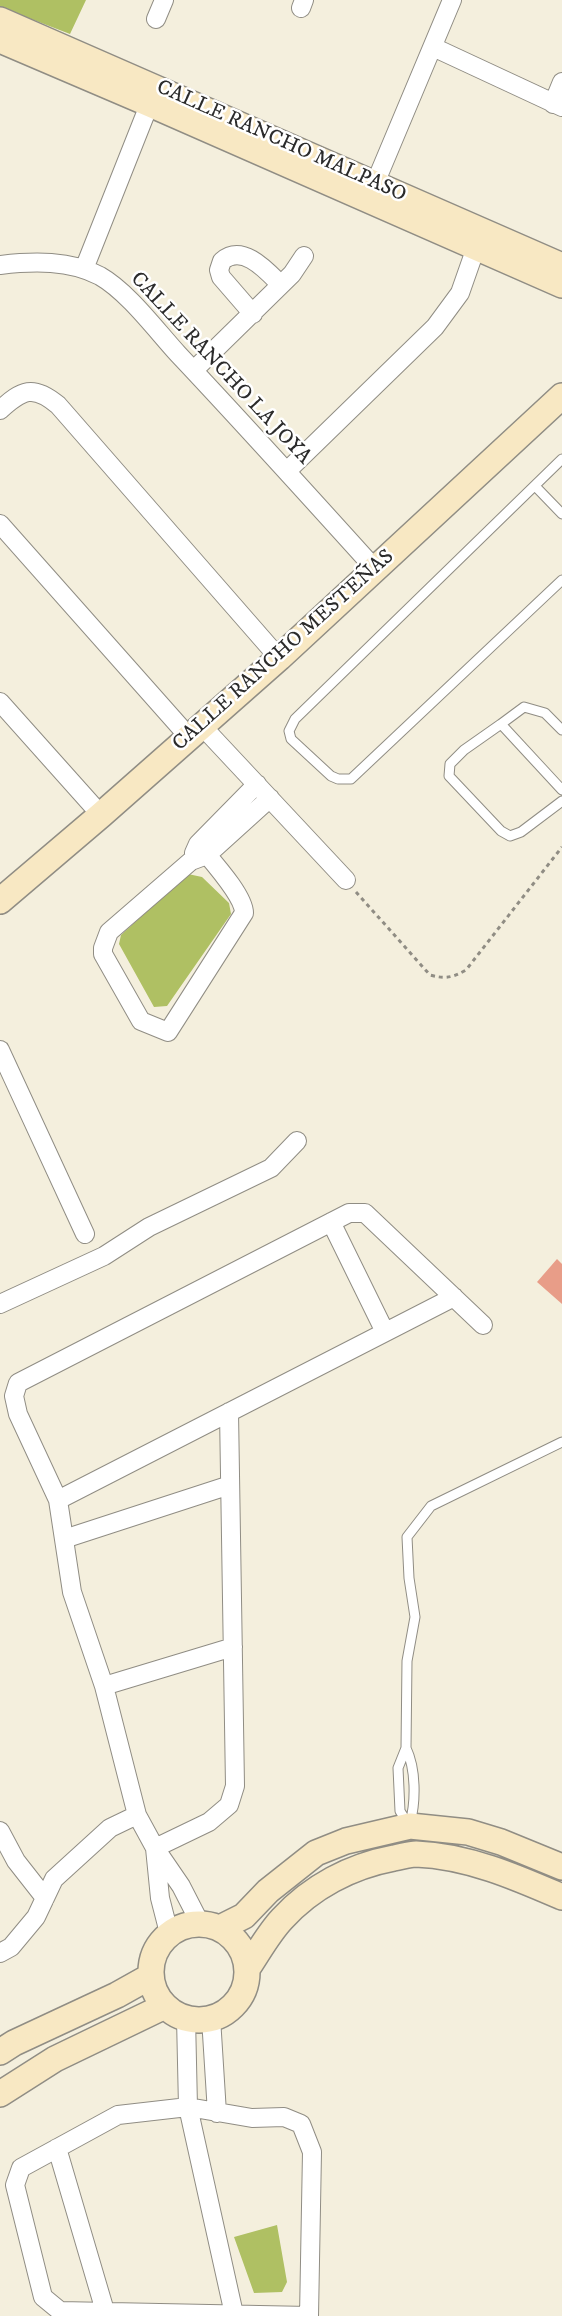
<!DOCTYPE html>
<html>
<head>
<meta charset="utf-8">
<style>
  body { margin:0 }
  canvas { display:block; background:#f4efdd }
</style>
</head>
<body>
<canvas width="562" height="2316"></canvas>
<script>
const c = document.querySelector('canvas').getContext('2d');
c.lineJoin = 'round';
function fill(path, color) { c.fillStyle = color; c.fill(path, 'evenodd'); }
function trace(path, color, width, dash) { c.strokeStyle = color; c.lineWidth = width; c.lineCap = dash ? 'butt' : 'round'; c.setLineDash(dash || []); c.stroke(path); }
function drawText(font, color, halo, rows, align = 'center') {
  c.font = font + ' "IM FELL DW Pica",serif'; c.lineWidth = 5; c.setLineDash([]); c.textBaseline = 'middle'; c.strokeStyle = halo; c.fillStyle = color; for (const [text, x, y, turn = 0] of rows) {
    c.save(); c.translate(x, y); c.rotate((+turn || 0) * Math.PI / 180); c.textAlign = isNaN(turn) ? turn : align; if (halo) c.strokeText(text, 0, 0); c.fillText(text, 0, 0); c.restore();
  }
}
fill(new Path2D(`
  M0 0H86L70 34 0 7Z
  M188 874 202 877 229 903 231 914 167 1006 154 1007 119 944 121 935Z
  M277 2225 287 2282 282 2292 254 2293 234 2237Z`), '#afc063');
fill(new Path2D(`
  M557 1259 562 1264V1304L537 1282Z`), '#e89d88');
const lane = new Path2D(`
  M562 459 295 719 289 731 291 739 331 776 338 779H351L562 580
  M535 486 562 514
  M501 724 464 750 450 764 449 776 501 831 510 836 521 832 562 801
  M562 730 545 713 524 707 501 724 562 790
  M406 1748C416 1769 416 1801 410 1823
  M408 1824 400 1811 398 1768 406 1748 407 1661 415 1617 409 1578 407 1537 431 1506 562 1442`);
const street = new Path2D(`
  M301 8 304 0
  M156 19 164 0
  M433 47 562 107
  M553 104 562 82
  M371 193 452 0
  M0 265C33 261 70 260 100 276 128 292 156 330 178 354 245 425 310 497 375 569
  M84 269 153 95
  M253 314 221 277 219 270 222 261C243 243 267 271 281 285
  M194 370 292 274 304 256
  M0 410C22 390 33 384 58 405L279 658
  M287 471 435 327 460 293 480 236
  M0 524 189 737
  M0 702 101 815
  M201 725 346 880
  M198 844C210 859 244 895 244 913L168 1032 141 1021 103 954V948L109 932 191 861 207 855 270 798
  M194 853 198 844 257 784
  M0 1050 85 1234
  M331 1222 385 1332
  M0 1304 104 1256 149 1227 271 1168 297 1141
  M58 1500 454 1297
  M64 1539 230 1485
  M104 1686 233 1647
  M0 1831 16 1861 45 1898
  M155 1848 209 1822 229 1805 235 1786 229 1412
  M155 1848 160 1898 169 1933
  M200 1923 181 1886 155 1848 137 1815 104 1686 72 1592 58 1500 18 1414 14 1396 18 1383 349 1213H365L483 1325
  M0 1953 11 1947 36 1917 54 1879 110 1828 137 1815
  M186 2018 188 2107 234 2314
  M211 2018 217 2113
  M188 2107 252 2118 284 2117 301 2124 312 2152 309 2316 60 2311 43 2297 15 2185 21 2168 118 2115Z
  M57 2148 105 2311`);
const secondary = new Path2D(`
  M0 20 562 266
  M0 40 150 104 562 285
  M0 901 101 815 279 658 562 396
  M151 1972a48 48 0 1 1 96 0a48 48 0 1 1-96 0Z
  M220 1928 244 1916 268 1891 316 1853 346 1841 410 1826 468 1832 501 1842 562 1867
  M247 1969C258 1953 268 1934 282 1919 311 1887 351 1866 394 1858 401 1857 409 1854 416 1854 468 1856 516 1877 562 1897
  M0 2052 14 2043 117 1995 151 1976
  M0 2094 55 2059 165 2006`);
trace(lane, '#908d84', 11);
trace(street, '#908d84', 20);
trace(secondary, '#908d84', 28);
trace(new Path2D(`
  M356 892 430 975C445 979 452 978 466 970L562 847`), '#908d84', 3, [4, 4]);
trace(lane, '#fff', 9);
trace(street, '#fff', 18);
trace(secondary, '#f8e8c3', 25);
drawText('21px', '#2b2b2b', '#fff', [
  ["CALLE RANCHO MALPASO",281,142,24],
  ["CALLE RANCHO LA JOYA",220,369,47],
  ["CALLE RANCHO MESTEÑAS",284,651,-42]
]);
</script>
</body>
</html>
